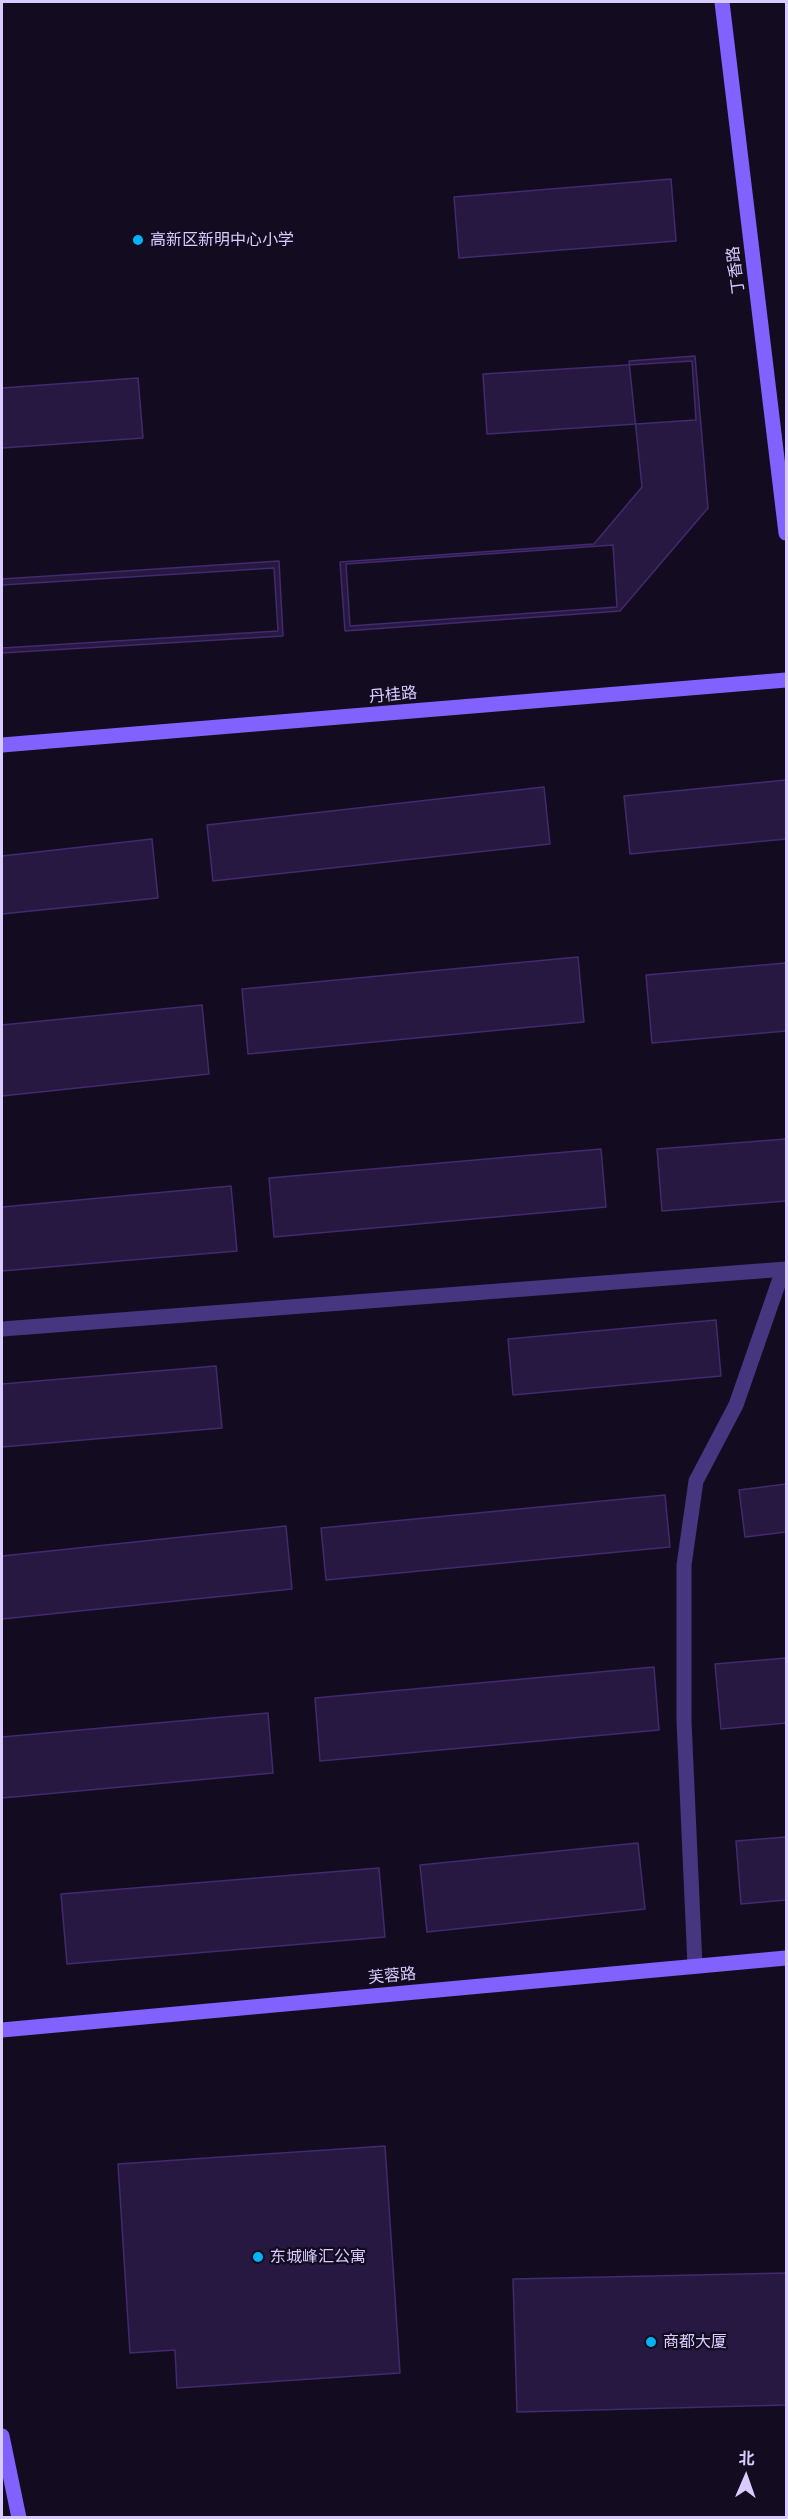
<!DOCTYPE html>
<html>
<head>
<meta charset="utf-8">
<style>
  body { margin:0 }
  #map { position:relative; width:788px; height:2519px; overflow:hidden; background:#130c20; font-family:Raleway,"Noto Sans SC",sans-serif }
  canvas { display:block }
  .frame { position:absolute; inset:0; border:3px solid #dacbff; pointer-events:none }
  .north { position:absolute; left:716px; top:2447px; width:60px; height:60px; -webkit-text-stroke:4px #130c20; paint-order:stroke; rotate:2deg; font-size:16px; font-weight:700; line-height:24px; text-align:center; color:#dacbff }
  .north::after { content:''; display:block; margin:auto; width:21px; height:27px; background:#dacbff; clip-path:polygon(50% 0,100% 100%,50% 72%,0 100%) }
</style>
</head>
<body>
<div id="map">
<canvas width="788" height="2519"></canvas>
<div class="frame"></div>
<div class="north">北</div>
</div>
<script>
const c = document.querySelector('canvas').getContext('2d');
c.lineJoin = 'round';
function fill(path, color) { c.fillStyle = color; c.fill(path, 'evenodd'); }
function trace(path, color, width, dash) { c.strokeStyle = color; c.lineWidth = width; c.lineCap = dash ? 'butt' : 'round'; c.setLineDash(dash || []); c.stroke(path); }
function drawText(font, color, halo, rows, align = 'center') {
  c.font = font + ' Raleway,"Noto Sans SC",sans-serif'; c.lineWidth = 4.5; c.setLineDash([]); c.textBaseline = 'middle'; c.strokeStyle = halo; c.fillStyle = color; for (const [text, x, y, turn = 0] of rows) {
    c.save(); c.translate(x, y); c.rotate((+turn || 0) * Math.PI / 180); c.textAlign = isNaN(turn) ? turn : align; if (halo) c.strokeText(text, 0, 0); c.fillText(text, 0, 0); c.restore();
  }
}
const building = new Path2D(`
  M671 179 676 241 459 258 454 197Z
  M695 356 708 508 620 611 345 631 340 562 594 544 642 487 629 361Z
  M692 361 696 420 487 434 483 374Z
  M138 378 143 438 2 448V388Z
  M613 545 617 607 350 626 346 564Z
  M279 561 283 636 2 653V579Z
  M274 568 278 631 2 648V585Z
  M786 780V839L630 854 624 796Z
  M544 787 550 844 213 881 207 825Z
  M152 839 158 898 2 914V856Z
  M578 957 584 1022 248 1054 242 989Z
  M786 963V1031L652 1043 646 975Z
  M202 1005 209 1074 2 1096V1025Z
  M786 1139V1201L662 1211 657 1149Z
  M601 1149 606 1207 274 1237 269 1178Z
  M231 1186 237 1251 2 1271V1207Z
  M716 1320 721 1376 513 1395 508 1339Z
  M216 1366 222 1428 2 1447V1384Z
  M786 1484V1532L745 1537 739 1490Z
  M665 1495 670 1547 326 1580 321 1528Z
  M286 1526 292 1589 2 1619V1556Z
  M786 1658V1723L721 1729 715 1664Z
  M654 1667 659 1730 320 1761 315 1698Z
  M268 1713 273 1773 2 1798V1737Z
  M786 1837V1900L741 1904 736 1841Z
  M638 1843 645 1909 427 1932 420 1865Z
  M379 1868 385 1937 67 1964 61 1894Z
  M385 2146 400 2373 177 2388 175 2350 130 2353 118 2164Z
  M786 2273V2405L517 2412 513 2279Z`);
fill(building, '#271841');
trace(building, '#43296e', 1.5);
trace(new Path2D(`
  M695 1966 684 1721V1565L696 1481 736 1405 783 1270`), '#463680', 15);
trace(new Path2D(`
  M2 1329 786 1269`), '#463680', 15);
trace(new Path2D(`
  M722 2 786 533
  M2 745 786 680
  M2 2030 786 1958
  M2 2436 19 2518`), '#8162ff', 15);
for (const [x, y, r, color] of [
  [138,240,6,"#00b3f6"],
  [258,2257,6,"#00b3f6"],
  [651,2342,6,"#00b3f6"]
]) { const dot = new Path2D(); dot.arc(x, y, r, 0, 2 * Math.PI); c.fillStyle = color; c.fill(dot); trace(dot, '#130c20', 2); }
drawText('16px', '#dacbff', '#130c20', [
  ["高新区新明中心小学",150,240],
  ["东城峰汇公寓",270,2257],
  ["商都大厦",663,2342]
], 'left');
drawText('16px', '#dacbff', '#130c20', [
  ["丁香路",736,270,-97],
  ["丹桂路",393,695,-5],
  ["芙蓉路",392,1976,-5]
]);
</script>
</body>
</html>
